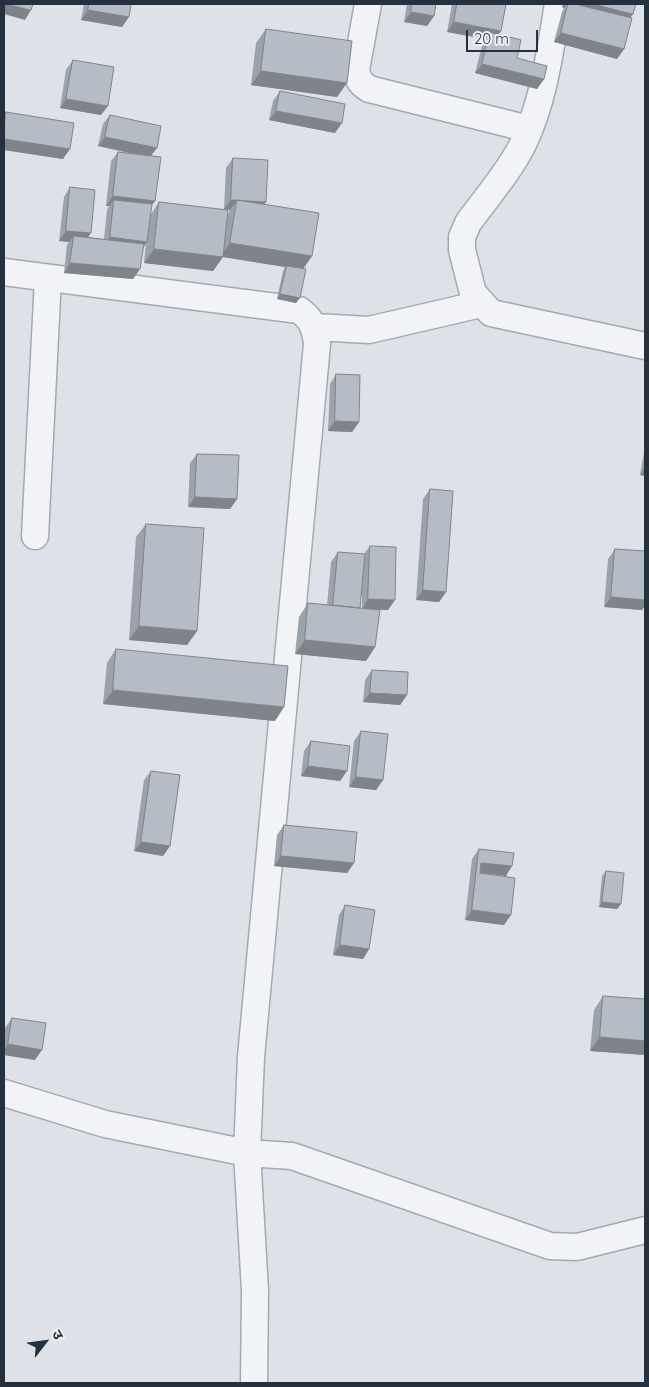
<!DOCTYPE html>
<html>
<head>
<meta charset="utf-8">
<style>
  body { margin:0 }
  #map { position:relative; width:649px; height:1387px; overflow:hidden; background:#dee2e8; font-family:Quicksand,"Noto Sans Devanagari",sans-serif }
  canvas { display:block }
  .frame { position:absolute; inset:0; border:5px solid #263140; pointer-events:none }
  .north { position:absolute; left:20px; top:1317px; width:50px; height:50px; -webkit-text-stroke:4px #edf1f6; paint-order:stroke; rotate:60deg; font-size:14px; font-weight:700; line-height:20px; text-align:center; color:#263140 }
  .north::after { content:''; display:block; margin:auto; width:18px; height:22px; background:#263140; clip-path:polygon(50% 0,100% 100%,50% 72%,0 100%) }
  .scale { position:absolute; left:466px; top:30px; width:72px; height:22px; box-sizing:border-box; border:2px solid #263140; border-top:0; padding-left:6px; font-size:15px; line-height:18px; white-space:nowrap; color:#263140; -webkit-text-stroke:4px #edf1f6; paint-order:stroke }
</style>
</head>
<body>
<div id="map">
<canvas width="649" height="1387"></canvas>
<div class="frame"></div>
<div class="north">उ</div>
<div class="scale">20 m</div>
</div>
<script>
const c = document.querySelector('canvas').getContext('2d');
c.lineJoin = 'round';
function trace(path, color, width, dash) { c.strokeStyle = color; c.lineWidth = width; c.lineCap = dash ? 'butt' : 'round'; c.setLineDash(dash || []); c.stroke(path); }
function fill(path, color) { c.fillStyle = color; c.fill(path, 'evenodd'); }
const minor = new Path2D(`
  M368 4 356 70C358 80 361 84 369 89L529 129
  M558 4C550 51 544 101 523 144 509 172 486 198 468 223L462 237V250L473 293 491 313 645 346
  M4 272 299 310C312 319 315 328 317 344L251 1057 247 1153 255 1291 254 1383
  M315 327 369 330 481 304
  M35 536 48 278
  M4 1093 105 1124 247 1153 292 1156 550 1246 577 1247 645 1230`);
trace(minor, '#a3a9b2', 29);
trace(minor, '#f1f3f6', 26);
fill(new Path2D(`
  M84 4H131L122 27 81 20Z
  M407 4H436L434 16 427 26 404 22Z
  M452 4H506L498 34 517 58 544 79 537 89 475 73 483 42 485 39 447 32Z
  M563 4H636L630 18 624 49 617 59 554 42 562 12 564 8 562 7Z
  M266 29 347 83 337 97 251 85 256 43Z
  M73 60 101 115 60 108 66 70Z
  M280 91 335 133 269 120 273 101Z
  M6 112 63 159 4 150V116Z
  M110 115 151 156V214L159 202 228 214 230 210 224 209 226 168 233 158 266 202 264 204 312 256 304 268 296 303 277 299 283 271 285 267 223 257 213 271 144 263 146 243 144 247 133 279 64 273 67 245 69 242 59 241 64 197 70 187 88 237 104 239 107 210 109 206H106L111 161 118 152 129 153 98 146 103 124Z
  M336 374 359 422 352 432 328 431 330 384Z
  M645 447V476L640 475Z
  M197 454 237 499 230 509 188 507 190 463Z
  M430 489 446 592 439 602 416 600 423 499Z
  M146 524 197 631 187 645 129 640 136 537Z
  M370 546 388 610 371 609 375 647 366 661 295 654 299 617 308 603 327 605 331 562 338 552 364 554ZM362 587V608H360Z
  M615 549 645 551V605L642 610 604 607 608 559Z
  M116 649 275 721 103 704 107 663Z
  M372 670 407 695 400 705 363 702 365 680Z
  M361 731 383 780 376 790 349 787 354 741Z
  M311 741 347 771 340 781 301 776 304 751Z
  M151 771 170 846 163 856 134 851 144 780Z
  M284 825 354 863 347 873 274 866 277 835Z
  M479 849 506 876 480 873 504 925 465 920 472 859Z
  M606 871 621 904 617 909 599 907 602 876Z
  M345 905 369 949 363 959 333 955 339 915Z
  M603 996 645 999V1055L590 1051 594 1010Z
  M12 1018 35 1060 4 1055V1035L5 1028Z`), '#9ca2a9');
fill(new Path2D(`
  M4 4H7L31 10 25 20 4 14Z
  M565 4H567L564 8 562 7Z
  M568 4H593L633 14 626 24Z
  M88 10 129 17 122 27 81 20Z
  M411 12 434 16 427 26 404 22Z
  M454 22 501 31 494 41 490 32 485 39 447 32Z
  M561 33 624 49 617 59 554 42Z
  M482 64 544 79 537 89 475 73Z
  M261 71 347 83 337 97 251 85Z
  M66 99 108 106 101 115 60 108Z
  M276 111 342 123 335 133 269 120Z
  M105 137 157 148 150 157 98 146Z
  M4 139 70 149 63 159 4 150Z
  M113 196 155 201 148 211 114 200 109 206H106Z
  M231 200 266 202 259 211 237 200 230 210 224 209Z
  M66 231 91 233 84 243 74 236 69 242 59 241Z
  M110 237 147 242 140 252 103 247Z
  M230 243 312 256 302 270 287 266 285 267 223 257 213 271 144 263 154 249 221 256Z
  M70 263 140 269 133 279 64 273Z
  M280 294 300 298 296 303 277 299Z
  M335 421 359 422 352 432 328 431Z
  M645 468V476L640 475Z
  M195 497 237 499 230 509 188 507Z
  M423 590 446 592 439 602 416 600Z
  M611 597 645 600V605L642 610 604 607Z
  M368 599 395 600 388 610 362 609Z
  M139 626 197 631 187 645 129 640Z
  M305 640 375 647 366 661 295 654Z
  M113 690 284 707 275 721 103 704Z
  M370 693 407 695 400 705 363 702Z
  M308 766 347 771 340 781 301 776Z
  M356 777 383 780 376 790 349 787Z
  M141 842 170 846 163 856 134 851Z
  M281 856 354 863 347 873 274 866Z
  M481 863 512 866 506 876 476 872Z
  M602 902 621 904 617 909 599 907Z
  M472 910 511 915 504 925 465 920Z
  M340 945 369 949 363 959 333 955Z
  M600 1037 645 1041V1055L590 1051Z
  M8 1044 42 1050 35 1060 4 1055V1050Z`), '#7f848a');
const building = new Path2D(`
  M7 4H33L31 10Z
  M89 4H131L129 17 88 10Z
  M412 4H436L434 16 411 12Z
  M457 4H506L501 31 454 22Z
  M568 4H575L632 18 624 49 561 33Z
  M593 4H636L633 14Z
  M266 29 352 41 347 83 261 71Z
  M490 32 521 40 517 58 547 66 544 79 482 64Z
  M73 60 114 67 108 106 66 99Z
  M280 91 345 104 342 123 276 111Z
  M6 112 74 123 70 149 4 139V129Z
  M110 115 161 126 157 148 105 137Z
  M118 152 161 157 155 201 113 196Z
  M233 158 268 160 266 202 231 200Z
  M70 187 95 190 91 233 66 231Z
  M114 200 152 204 147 242 110 237Z
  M237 200 319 213 312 256 230 243Z
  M159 202 228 210 223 257 154 249Z
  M74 236 144 244 140 269 70 263Z
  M287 266 306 269 300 298 280 294Z
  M336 374 360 375 359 422 335 421Z
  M197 454 239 455 237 499 195 497Z
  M430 489 453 491 446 592 423 590Z
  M146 524 204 528 197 631 139 626Z
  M370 546 396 547 395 600 368 599Z
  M615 549 645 551V600L611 597Z
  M338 552 365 554 360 608 333 605Z
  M308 603 380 610 375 647 305 640Z
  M116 649 288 666 284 707 113 690Z
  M372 670 408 672 407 695 370 693Z
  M361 731 388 734 383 780 356 777Z
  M311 741 350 746 347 771 308 766Z
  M151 771 180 775 170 846 141 842Z
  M284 825 357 832 354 863 281 856Z
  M479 849 514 853 512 866 481 863 480 873 515 878 511 915 472 910Z
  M606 871 624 873 621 904 602 902Z
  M345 905 375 910 369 949 340 945Z
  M603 996 645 999V1041L600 1037Z
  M12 1018 46 1023 42 1050 8 1044Z`);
fill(building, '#b5bcc5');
trace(building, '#7f848a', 1);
</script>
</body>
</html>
